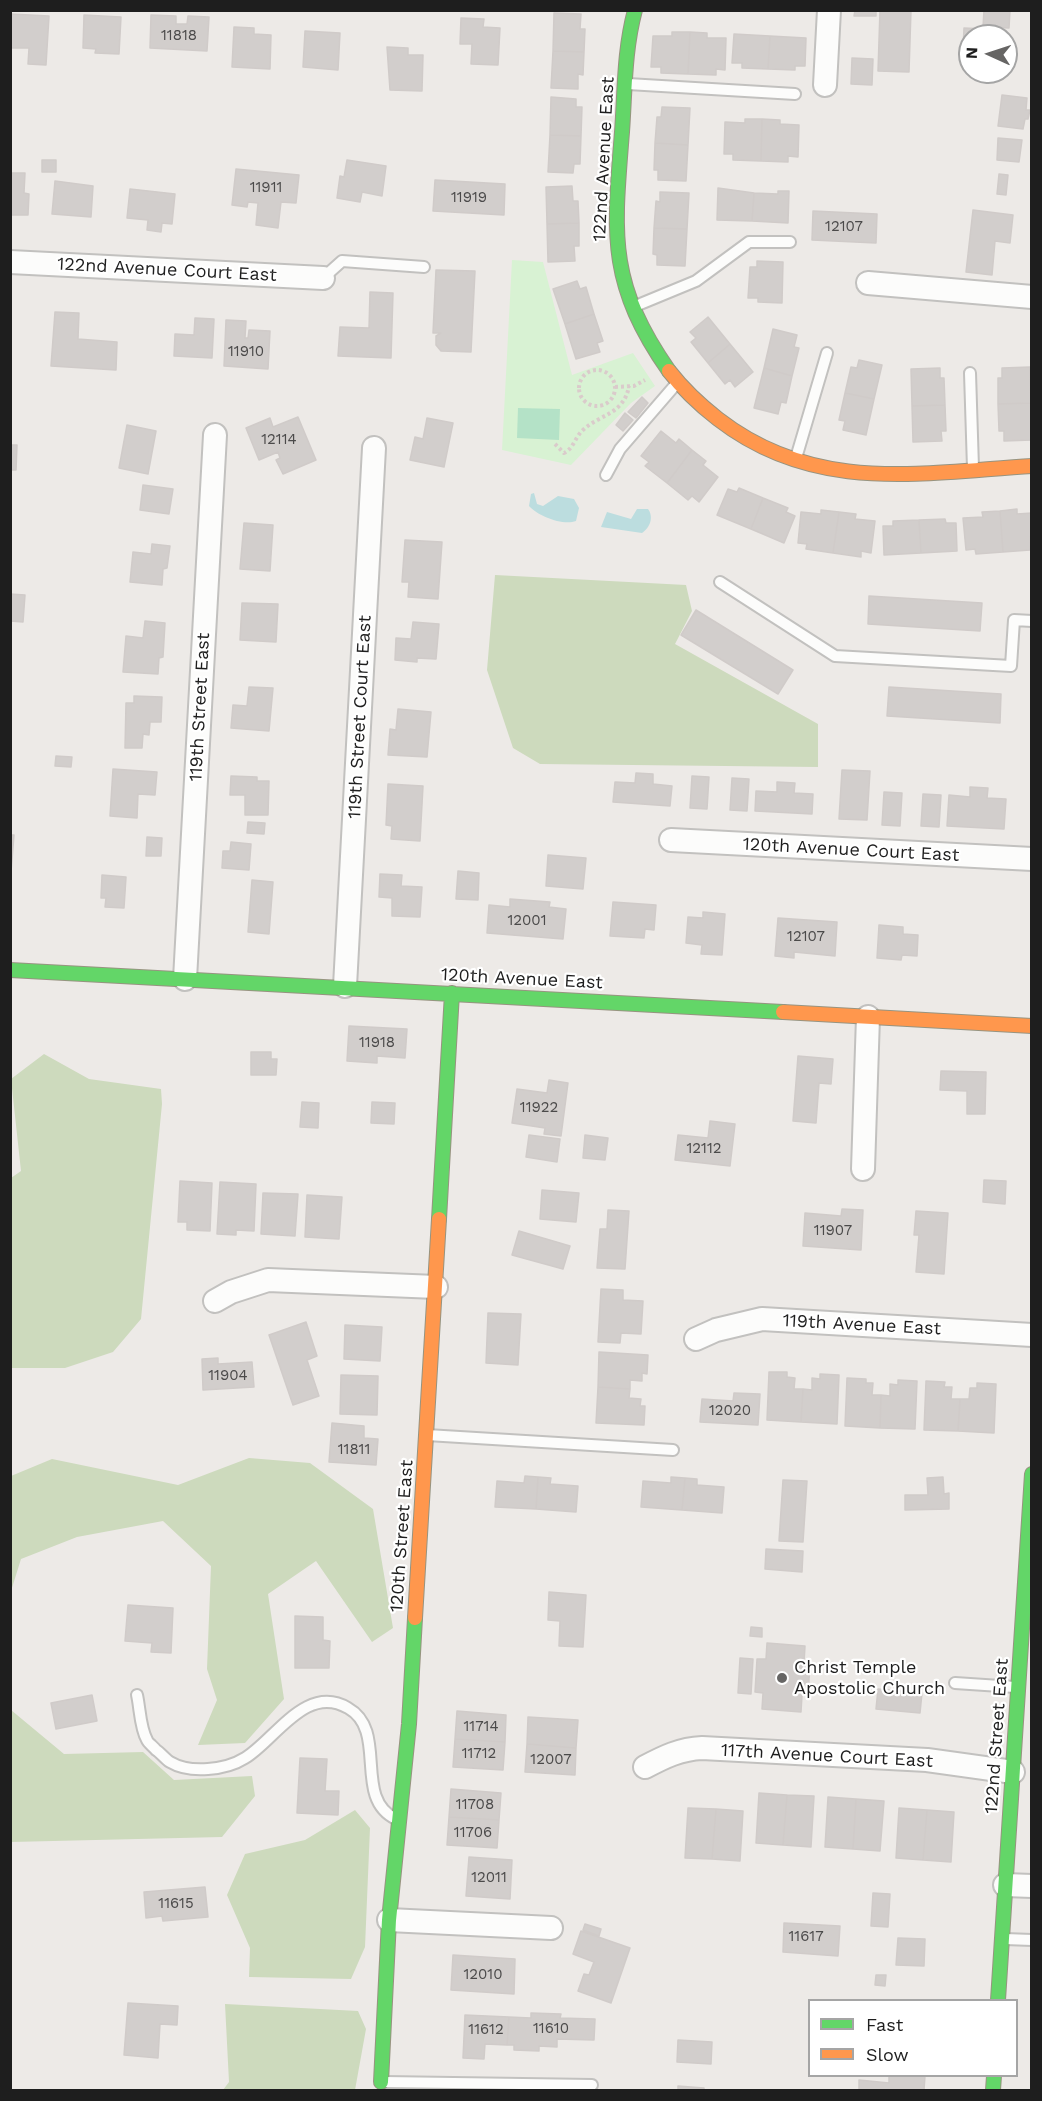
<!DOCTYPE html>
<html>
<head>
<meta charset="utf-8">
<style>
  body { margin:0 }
  #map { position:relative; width:1042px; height:2101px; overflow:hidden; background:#edeae7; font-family:"Work Sans",sans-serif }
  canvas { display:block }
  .frame { position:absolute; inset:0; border:12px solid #1e1e1e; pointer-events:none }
  .legend { position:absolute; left:808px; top:1999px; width:210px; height:78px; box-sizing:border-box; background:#fff; border:2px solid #a5a5a5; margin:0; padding:8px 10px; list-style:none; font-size:18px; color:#1e1e1e }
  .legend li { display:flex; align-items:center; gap:12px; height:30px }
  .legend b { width:30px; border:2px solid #a5a5a5 }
  .north { position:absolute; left:958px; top:24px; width:60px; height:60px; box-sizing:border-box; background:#fff; border:2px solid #a5a5a5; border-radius:50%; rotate:273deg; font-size:16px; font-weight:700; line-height:24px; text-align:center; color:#1e1e1e }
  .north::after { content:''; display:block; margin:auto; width:21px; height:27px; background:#666564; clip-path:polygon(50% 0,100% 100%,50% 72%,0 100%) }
</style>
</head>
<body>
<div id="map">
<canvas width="1042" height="2101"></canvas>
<div class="frame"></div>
<ul class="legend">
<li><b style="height:8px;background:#63d668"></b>Fast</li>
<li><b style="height:8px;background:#ff974d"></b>Slow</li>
</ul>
<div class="north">N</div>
</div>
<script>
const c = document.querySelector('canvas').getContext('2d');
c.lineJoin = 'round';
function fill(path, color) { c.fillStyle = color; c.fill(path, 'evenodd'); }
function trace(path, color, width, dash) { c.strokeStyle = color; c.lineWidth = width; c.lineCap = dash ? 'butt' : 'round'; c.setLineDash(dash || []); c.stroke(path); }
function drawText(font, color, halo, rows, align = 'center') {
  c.font = font + ' "Work Sans",sans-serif'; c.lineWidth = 4.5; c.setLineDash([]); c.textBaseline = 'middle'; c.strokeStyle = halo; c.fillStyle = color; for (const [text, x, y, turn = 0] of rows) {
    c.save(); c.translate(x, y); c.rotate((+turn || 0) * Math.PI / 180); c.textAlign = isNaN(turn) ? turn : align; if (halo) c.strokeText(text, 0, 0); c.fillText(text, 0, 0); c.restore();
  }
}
fill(new Path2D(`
  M495 575 686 585 692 611 675 644 818 724V767L540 764 513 748 487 670Z
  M44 1054 89 1079 161 1089 162 1104 141 1319 113 1352 65 1368H11V1178L21 1171 11 1079Z
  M249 1458 310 1463 373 1509 393 1628 372 1642 316 1561 268 1594 284 1699 245 1743 198 1745 217 1700 207 1669 211 1566 163 1521 77 1537 21 1559 11 1591V1476L52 1459 178 1485Z
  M11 1710 64 1754 143 1752 174 1780 252 1776 255 1796 222 1837 11 1842Z
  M355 1810 370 1828 365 1947 351 1979 249 1977 250 1948 227 1895 245 1854 305 1840Z
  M225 2004 358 2011 366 2029 355 2090H223L229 2082Z`), '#cddabd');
fill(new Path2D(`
  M512 260 543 262 572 375 633 353 655 386 631 403 571 465 502 450Z`), '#d8f2d3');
fill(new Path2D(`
  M518 408 560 409 559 440 517 438Z`), '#b4e2c7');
fill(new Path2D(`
  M534 493 537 504 543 506 558 496 574 499 579 508 576 521C563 526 538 516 529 506L531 494Z
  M637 509H648C654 517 650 528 642 533L601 527 607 512 631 519Z`), '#bcdddf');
const building = new Path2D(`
  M855 10H876V16H854Z
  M880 10H911L909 72 878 71Z
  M984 10H1010L1009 28 983 27Z
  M554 13 581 14 580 29H585L584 52 553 51Z
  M11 14 49 16 46 65 28 64 29 48H10Z
  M84 15 121 17 119 54 95 53 96 49 83 48Z
  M151 15 176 16V24H187L188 16 209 17 207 51 150 48Z
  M461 18 484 19 483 27 500 28 498 65 471 64 472 44H460Z
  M234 27 254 28V34L271 35 270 69 232 67Z
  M964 28 985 29 984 36H970V49H963Z
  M305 31 340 33 338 70 303 67Z
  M672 32H690L688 74 661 73V67H651L653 36H672Z
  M690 32 707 33V38H726L725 70 716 69V75L688 74Z
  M734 34 770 36 768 69 742 68V63H732Z
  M770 36 806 38 805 66H795V70L768 69Z
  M387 47 408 48V55H423L422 91 390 90Z
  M553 51 584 52 583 75 578 74V89L551 88Z
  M852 58 873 59 872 85 851 84Z
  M1002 95 1027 98 1026 110H1030L1028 119H1025L1023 129 998 126Z
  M551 97 576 99V107H582L581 136 550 135Z
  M662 107 690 108 688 145 655 143 657 117H661Z
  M745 119H762L761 161 733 160V154H724L725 122 745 123Z
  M762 119 780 120V124L799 125 798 157 788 156V162L761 161Z
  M550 135 581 136 580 164H574L573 173 548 172Z
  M998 138 1022 140 1019 162 997 160Z
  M655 143 688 145 686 181 658 180V170H654Z
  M42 160H56V172H42Z
  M347 160 386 166 382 196 362 192 360 202 337 198 340 176 344 177Z
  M236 169 299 175 296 203 281 202 278 228 256 225 258 203 248 202 247 207 232 205Z
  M10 173H25L24 193 29 194 28 215H10Z
  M999 174 1008 175 1006 195 997 194Z
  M435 180 505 184 504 215 433 211Z
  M55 181 93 186 91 217 52 214Z
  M572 186 573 201H578L579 223 547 224 546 187Z
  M718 188 754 193 752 221 717 220Z
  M130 189 175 194 172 224 162 223 161 232 147 230 148 220 127 218Z
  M778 191H789L788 223 752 221 754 193 778 194Z
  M660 192 689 193 687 229 654 228 656 201 660 202Z
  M973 210 1013 215 1010 243 995 241 992 275 966 272Z
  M813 211 877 214 876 243 812 240Z
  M579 223V246H574L575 261 548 262 547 224Z
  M654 228 687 229 685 266 657 265V255L653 254Z
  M757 261 783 262 782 303 758 302V298H748L750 267H757Z
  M436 270 475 271 471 352 441 351 436 345V336L441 333H433Z
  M577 281 580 289 586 287 594 314 565 324 553 289Z
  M370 292 393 293 391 358 338 356 340 327 369 328Z
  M55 312 79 313 78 339 117 342 116 370 51 366Z
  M594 314 603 341 597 343 600 352 576 359 565 324Z
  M708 317 730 344 708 363 691 342 696 338 690 332Z
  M195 318 214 319 212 358 174 356 175 334 194 335Z
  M226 320 246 321 245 338H248L249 330 270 331 268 369 224 366Z
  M773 329 797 335 794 347 799 348 792 376 764 368Z
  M730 344 753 372 735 387 730 380 725 384 708 363Z
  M859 360 882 365 874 399 845 393 851 367 857 368Z
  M1030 367 1031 403 998 404V378H1002V368Z
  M764 368 792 376 786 403 781 402 778 414 754 408Z
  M940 368V378H944L945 405 912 406 911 369Z
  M845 393 874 399 866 435 843 430 845 421 839 420Z
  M642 397 648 403 636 418 628 412Z
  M1031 403 1032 440 1004 441V431H999L998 404Z
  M945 405 946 431H941L942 441 913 442 912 406Z
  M625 413 633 420 623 431 616 425Z
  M298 417 316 460 283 474 276 460 280 458 278 452 259 460 246 428 270 418 273 427Z
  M427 418 453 423 444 467 410 460 415 437 423 439Z
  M127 425 156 431 148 474 119 468Z
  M661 431 676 443 679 439 692 450 667 483 645 466 649 462 641 456Z
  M10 445H17L16 470H10Z
  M692 450 706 461 703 465 718 477 699 502 692 496 688 500 667 483Z
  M143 485 173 489 169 514 140 510Z
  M739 488 763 498 751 529 717 515 728 489 737 492Z
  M763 498 788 508 786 512 795 516 784 543 751 529Z
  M1017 509V514L1032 513 1030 550 1003 552 1000 511Z
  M821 510 839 512 833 553 806 549 807 544 798 543 801 512 821 514Z
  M1000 511 1003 552 976 554 975 549 966 550 963 518 983 517 982 512Z
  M839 512 856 514 855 519 875 521 871 553 861 551V557L833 553Z
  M945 519 946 523H956L957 551 921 553 919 520Z
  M919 520 921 553 884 555 883 526H893V521Z
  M244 523 273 525 270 571 240 569Z
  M405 540 442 542 438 599 408 597 409 582H402Z
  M152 544 170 546 167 568 163 569 162 585 130 582 133 552 151 554Z
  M10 594 25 595 23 622 10 621Z
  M869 596 982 603 980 631 868 624Z
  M242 603 278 604 276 642 240 640Z
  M696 610 793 670 778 694 681 635Z
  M145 621 165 623 163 657 159 658 158 674 123 672 126 636 143 638Z
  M413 622 439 624 436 659 417 658V662L395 660 396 638 411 639Z
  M249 687 273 688 269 731 231 728 233 705 247 706Z
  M889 687 1001 694 1000 723 887 716Z
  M134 696 162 697 161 722H150L149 735 143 734 142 748H125L126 703H134Z
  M398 709 431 712 427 757 388 755 390 729 396 730Z
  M56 756 72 757 71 767 55 766Z
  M113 769 157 772 155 795 138 794 137 818 110 816Z
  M842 770 870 771 867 820 839 819Z
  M636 773 653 774V784L672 786 670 806 613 802 615 782 635 783Z
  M231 776 257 777V781H269L268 815H245V795H230Z
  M692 776 709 777 707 809 690 808Z
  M732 778 749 779 747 811 730 810Z
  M777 782 795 783 794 793 813 794 812 814 755 811 756 791 777 792Z
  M388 784 423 786 420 841 391 839 392 826 386 825Z
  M970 787 988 788 987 798 1006 799 1004 829 947 826 949 795 970 797Z
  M884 792 902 793 900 826 882 825Z
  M923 794 941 795 939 827 921 826Z
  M248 822 265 823 264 834 247 833Z
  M10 835H14L10 884Z
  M147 837 162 838 161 856H146Z
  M231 842 251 844 249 870 222 868 223 851H230Z
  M548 855 586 858 583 889 546 886Z
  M458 871 479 873 478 900 456 899Z
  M380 874 402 875 401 886 422 887 420 917 392 916V898L379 897Z
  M102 875 126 877 124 908 105 907 106 898H101Z
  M252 880 273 882 269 934 248 932Z
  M510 899 550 902 549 907 566 909 563 939 487 933 489 905 510 907Z
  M613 902 656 905 654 930 645 929 644 938 610 936Z
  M703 912 725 914 722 955 701 954 702 945 686 943 688 917 703 918Z
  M778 918 837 922 835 956 794 952V958L775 956Z
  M879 925 903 927V934L918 935 917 956 902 955 901 960 877 958Z
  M349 1026 407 1029 405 1058 377 1056V1063L347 1061Z
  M251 1052H271V1059H277L276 1075H251Z
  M798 1056 833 1059 831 1084 819 1083 816 1123 793 1121Z
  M941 1071 986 1072 985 1114H967V1091L940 1090Z
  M549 1080 568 1083 561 1136 544 1134 545 1128 512 1123 517 1089 547 1093Z
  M302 1102 319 1103 318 1128 300 1127Z
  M372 1102 395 1103 394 1124 371 1123Z
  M710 1121 735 1124 730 1166 675 1160 678 1135 708 1138Z
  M529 1135 560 1139 557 1162 526 1157Z
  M585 1135 608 1138 605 1160 583 1158Z
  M984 1180 1006 1181 1005 1204 983 1202Z
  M180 1181 212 1183 210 1231 187 1230V1222H178Z
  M220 1182 256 1184 254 1231 236 1230V1235L217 1234Z
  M542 1190 579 1193 576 1222 540 1219Z
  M263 1193 298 1194 295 1236 261 1234Z
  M307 1195 342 1197 339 1239 305 1237Z
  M842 1209 863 1210 861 1250 803 1246 805 1213 841 1216Z
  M608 1210 629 1211 625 1269 597 1268 600 1229H607Z
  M916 1211 948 1213 944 1274 916 1272 919 1235H914Z
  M519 1231 570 1246 563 1269 512 1255Z
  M601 1289 623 1290V1300L643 1301 641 1334 621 1333 620 1343 598 1342Z
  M488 1313 521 1314 518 1365 486 1363Z
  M306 1322 317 1356 307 1360 319 1396 293 1405 269 1335Z
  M345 1325 382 1327 380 1361 344 1359Z
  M599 1352 648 1355 647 1374 642 1373V1381L630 1380V1389L598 1387Z
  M218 1358V1364L252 1362 254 1387 203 1390 202 1359Z
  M769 1372H787V1377L795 1378 794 1389H803L801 1422 767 1420Z
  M820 1374 839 1375 837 1424 801 1422 803 1389 812 1390V1378L820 1379Z
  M341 1375 378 1376 377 1415 340 1414Z
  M847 1378 866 1379V1383H873L872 1395H881L880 1428 845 1426Z
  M898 1380 917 1381 915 1429 880 1428 881 1395 890 1396V1384L898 1385Z
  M926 1381 945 1382 944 1387H952L951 1399H960L958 1431 924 1430Z
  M977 1383 996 1384 994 1433 958 1431 960 1399H969L970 1388H977Z
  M598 1387 630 1389 629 1398 641 1399 640 1406H645L644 1425 596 1423Z
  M734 1393 760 1394 758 1425 700 1422 702 1399 733 1401Z
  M332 1423 364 1426V1438L378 1439 376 1465 329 1462Z
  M525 1476 538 1477 536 1509 495 1507 497 1481 524 1483Z
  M538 1477 551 1478 550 1484 578 1486 576 1512 536 1509Z
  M671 1477 685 1478 682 1510 641 1507 643 1481 671 1483Z
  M943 1477 944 1494 949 1493V1509L905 1510V1495H928L927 1478Z
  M685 1478 697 1479V1485L724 1487 722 1513 682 1510Z
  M783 1480 807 1481 803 1542 779 1541Z
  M766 1549 803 1551 802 1572 765 1569Z
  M549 1592 586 1595 583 1647 559 1646 560 1621 548 1620Z
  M128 1605 173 1608 171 1653 151 1652 152 1643 125 1641Z
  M295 1616 323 1617V1640L330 1641 329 1668H295Z
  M751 1627 762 1628V1637L750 1636Z
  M767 1643 805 1646 804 1663H810L808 1696 802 1695 801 1712 762 1709 763 1693 755 1692 757 1659H766Z
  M740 1658 753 1659 751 1694 738 1693Z
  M878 1689 922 1693 920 1713 876 1709Z
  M92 1695 97 1721 56 1729 51 1703Z
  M457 1711 506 1715 505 1742 455 1739Z
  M528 1717 578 1720 576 1748 527 1744Z
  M455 1739 505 1742 503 1770 453 1767Z
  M527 1744 576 1748 575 1775 525 1772Z
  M300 1758 327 1759 325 1791H339L338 1815 297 1813Z
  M451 1789 501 1793 499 1820 449 1817Z
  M759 1793 787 1795 783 1845 756 1843Z
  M787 1795 814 1796 811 1847 783 1845Z
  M828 1797 856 1799 853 1849 825 1847Z
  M856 1799 884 1801 880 1851 853 1849Z
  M688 1808 716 1809 712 1859 685 1858Z
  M899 1808 927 1810 923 1860 896 1858Z
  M716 1809 743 1811 740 1861 712 1859Z
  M927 1810 954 1812 951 1862 923 1860Z
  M449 1817 499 1820 497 1848 447 1845Z
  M469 1857 512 1860 510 1899 466 1896Z
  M205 1887 208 1917 163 1921 162 1916 146 1918 144 1892Z
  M873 1893 890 1894 888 1927 871 1926Z
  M784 1923 840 1926 838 1956 783 1952Z
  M585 1924 601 1929 599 1936 583 1930Z
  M581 1931 630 1948 611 2003 578 1991 584 1974 589 1975 594 1962 573 1954Z
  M898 1938 925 1939 924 1966 896 1965Z
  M453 1955 515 1959 514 1994 451 1990Z
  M876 1975H886L885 1986 875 1985Z
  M128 2003 178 2006 177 2025 160 2024 158 2058 124 2055Z
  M531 2013 561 2014 560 2018 595 2019 594 2040 557 2039V2047L539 2046V2051L514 2050V2045H507L509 2017 531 2018Z
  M465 2015 509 2017 507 2045 485 2044 484 2059 463 2058Z
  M678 2040 712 2042 711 2064 677 2062Z
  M889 2076H925L924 2090H859V2080L889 2083Z
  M678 2086 704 2088V2090H678Z`);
fill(building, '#d2cecc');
trace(building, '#d0cbc9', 1.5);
const lane = new Path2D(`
  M628 84 795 94
  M323 278 342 261 424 267
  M633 307 696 281 749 242H790
  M970 373 973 468
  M796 458 827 353
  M606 475 620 449 677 383
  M720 582 835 656 1011 666 1014 620 1032 621
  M427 1435 673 1450
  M955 1683 1015 1687
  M137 1695C140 1708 140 1728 147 1740 148 1743 154 1747 156 1750 161 1753 165 1759 170 1762 190 1774 226 1770 245 1758 275 1740 306 1683 348 1708 389 1731 352 1798 396 1819
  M1005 1939 1032 1940
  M384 2082 592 2085`);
const street = new Path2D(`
  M825 85 829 10
  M10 262 323 278
  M868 283 1032 297
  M671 840 1032 859
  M185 979 215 435
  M345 986 374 448
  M863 1169 868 1017
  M215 1301 231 1292 268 1280 436 1287
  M696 1339 716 1330 762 1319 1032 1335
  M645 1767C664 1757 680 1749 702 1748L927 1760 1013 1772
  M1005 1885 1032 1886
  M389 1920 551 1928`);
const fast = new Path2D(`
  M635 10C624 51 625 91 622 132 614 234 607 282 669 371
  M10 970 783 1012
  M439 1219 452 993
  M998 2000 1032 1474
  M381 2082 389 1920 409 1724 415 1618
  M993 2090 994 2076`);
const slow = new Path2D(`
  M669 371C683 389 700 405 718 419 815 494 919 473 1032 466
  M783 1012 1032 1026
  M415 1618 439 1219`);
trace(lane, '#c2c1bf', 14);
trace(street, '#c2c1bf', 26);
trace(fast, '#979480', 16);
trace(slow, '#979480', 16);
trace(new Path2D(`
  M579 388a18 18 0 1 1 36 0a18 18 0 1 1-36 0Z
  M615 387 634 386 645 380
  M555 444 564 453C573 449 575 438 582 431 599 414 624 415 629 386`), '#dacbcb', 4, [3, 3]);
trace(lane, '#fcfcfb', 10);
trace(street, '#fcfcfb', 22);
trace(fast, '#63d668', 14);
trace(slow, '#ff974d', 14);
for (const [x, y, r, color] of [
  [782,1678,6,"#666564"]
]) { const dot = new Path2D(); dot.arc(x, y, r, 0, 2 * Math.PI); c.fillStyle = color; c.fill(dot); trace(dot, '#fff', 2); }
drawText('15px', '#4b4a4a', null, [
  ["11818",179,36],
  ["11911",266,188],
  ["11919",469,198],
  ["12107",844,227],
  ["11910",246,352],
  ["12114",279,440],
  ["12001",527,921],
  ["12107",806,937],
  ["11918",377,1043],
  ["11922",539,1108],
  ["12112",704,1149],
  ["11907",833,1231],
  ["11904",228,1376],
  ["12020",730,1411],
  ["11811",354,1450],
  ["11714",481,1727],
  ["11712",479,1754],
  ["12007",551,1760],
  ["11708",475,1805],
  ["11706",473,1833],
  ["12011",489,1878],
  ["11615",176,1904],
  ["11617",806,1937],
  ["12010",483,1975],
  ["11610",551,2029],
  ["11612",486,2030]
]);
drawText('18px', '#1e1e1e', '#fff', [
  ["122nd Avenue East",604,159,-87],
  ["122nd Avenue Court East",167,270,3],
  ["119th Street East",200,707,-87],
  ["119th Street Court East",360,717,-87],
  ["120th Avenue Court East",851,850,3],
  ["120th Avenue East",522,979,3],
  ["119th Avenue East",862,1325,3],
  ["120th Street East",402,1536,-86],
  ["122nd Street East",997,1736,-86],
  ["117th Avenue Court East",827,1756,3]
]);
drawText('18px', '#1e1e1e', '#fff', [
  ["Christ Temple",794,1668],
  ["Apostolic Church",794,1689]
], 'left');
</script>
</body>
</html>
